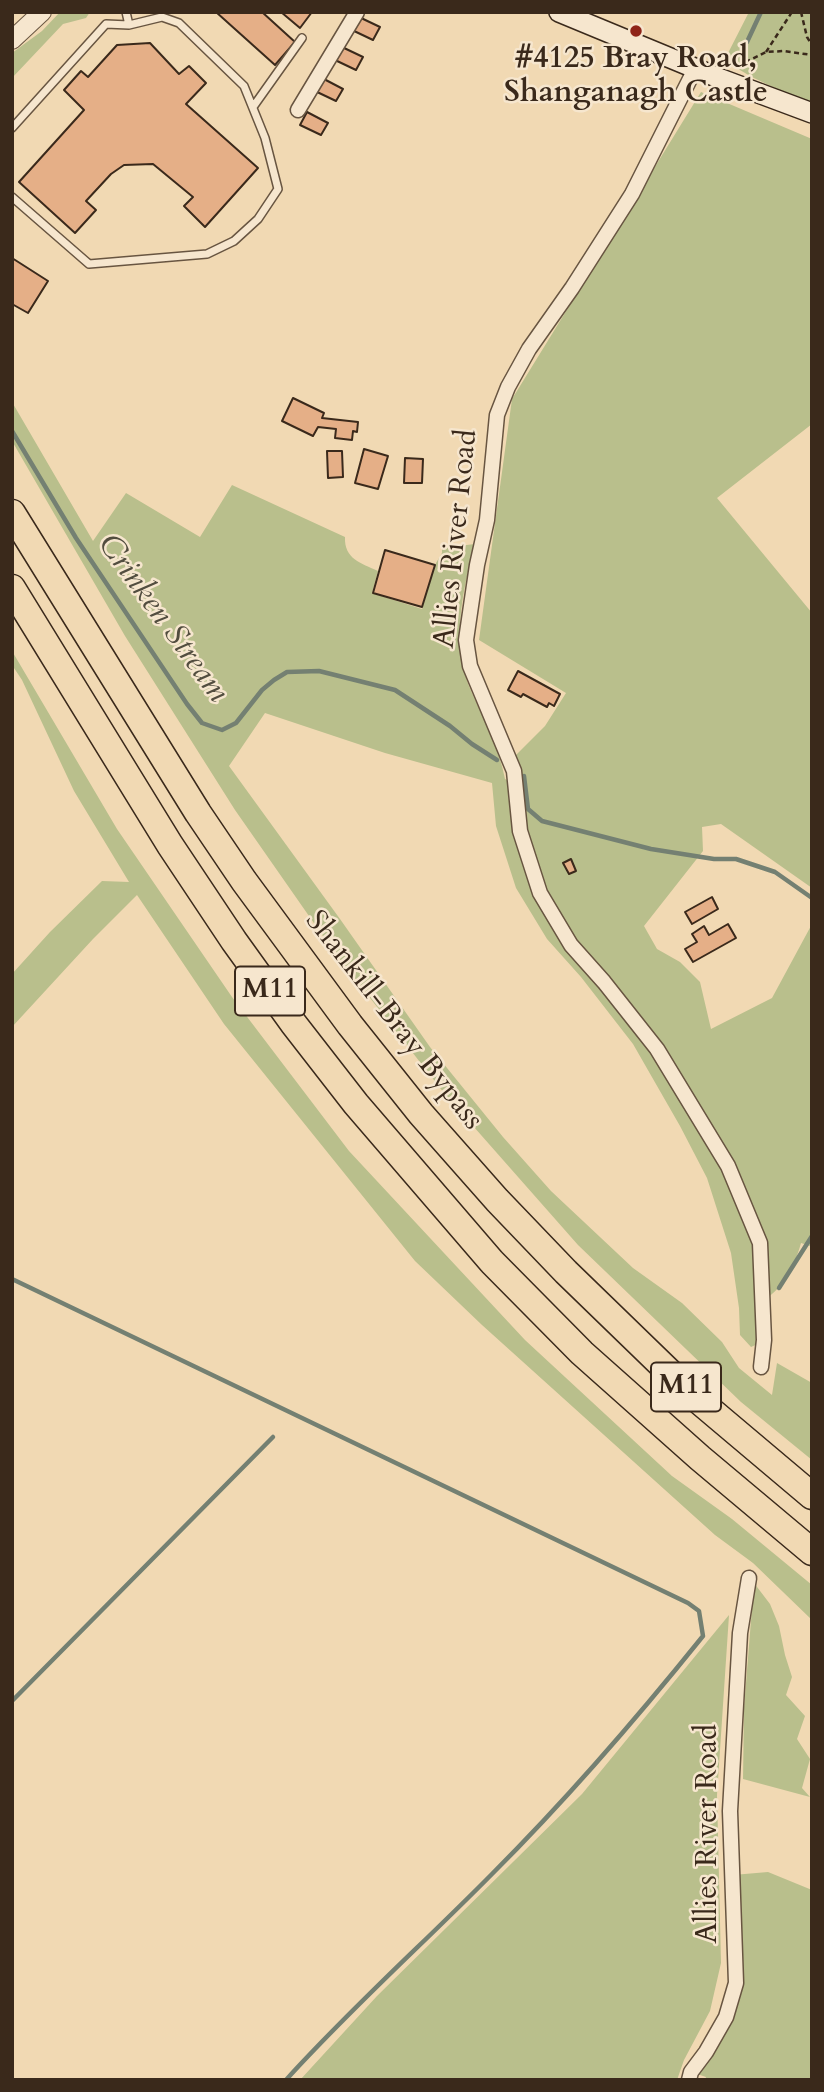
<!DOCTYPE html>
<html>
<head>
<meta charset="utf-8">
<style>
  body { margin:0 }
  #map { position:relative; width:824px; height:2092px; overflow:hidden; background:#f1d9b3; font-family:Cardo,serif }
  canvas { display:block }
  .frame { position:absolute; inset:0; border:14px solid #3a291b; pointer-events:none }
</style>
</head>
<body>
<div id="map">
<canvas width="824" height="2092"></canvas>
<div class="frame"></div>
</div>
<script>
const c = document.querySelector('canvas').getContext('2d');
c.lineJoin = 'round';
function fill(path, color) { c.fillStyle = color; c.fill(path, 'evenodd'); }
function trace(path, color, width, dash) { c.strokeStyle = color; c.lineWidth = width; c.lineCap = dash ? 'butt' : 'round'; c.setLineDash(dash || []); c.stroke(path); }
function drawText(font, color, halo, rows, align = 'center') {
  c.font = font + ' Cardo,serif'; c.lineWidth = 5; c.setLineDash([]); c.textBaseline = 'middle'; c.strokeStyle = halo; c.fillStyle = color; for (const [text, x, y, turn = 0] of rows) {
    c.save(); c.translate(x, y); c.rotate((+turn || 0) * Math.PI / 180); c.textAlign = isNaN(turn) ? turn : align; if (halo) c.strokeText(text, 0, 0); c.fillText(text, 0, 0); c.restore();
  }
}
fill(new Path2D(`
  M60 12H90L86 18 63 24 12 78V53L42 31Z
  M749 12H812V102C786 93 745 77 725 59Z
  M701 92 812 139V424L717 498 812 613V888L721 824 702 827 703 851 644 926 657 949 680 962 700 982 711 1029 772 998 812 924V1243L810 1246 801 1243C794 1268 783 1291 758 1303L760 1343 751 1347 740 1335 739 1308 731 1253 707 1178 680 1126 633 1044 581 977 547 939 516 888 496 826 492 783 385 753 265 713 229 766 340 919 430 1047 503 1137 551 1191 633 1268 682 1303 722 1342 739 1368 772 1395 777 1363 812 1383V1460L741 1402 578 1245 444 1093 332 949 235 810 125 636 12 441V402L93 541 126 493 200 537 232 485 345 537C344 559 361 563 378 571L372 593 422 609 436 563 442 553V548L475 544C462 593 450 645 472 693 485 722 499 748 505 779L518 785 514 757 545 726 566 693 479 640 512 399Z
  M12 651 117 829 232 997 349 1151 525 1340 672 1476 732 1519 812 1585V1620L753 1563 715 1535 482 1325 415 1261 224 1024 137 895 93 939 12 1027V974L50 932 102 881 129 882 74 791 22 680 12 665Z
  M754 1583 770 1604 779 1626 785 1655 792 1677 786 1695 805 1716 797 1739 810 1759 802 1788 810 1797 743 1779 744 1708Z
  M729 1615 717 1795 721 1963 710 2011 684 2060 677 2080H300L377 1996 582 1794Z
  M768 1872 812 1890V2080H705L706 2077 691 2072 736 1983 733 1875Z`), '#b9bf8c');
trace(new Path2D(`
  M747 42 761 12
  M12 431 76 538 187 704 202 723 222 730 236 723 262 690 274 680 287 672 319 671 395 690 450 726 472 744 497 760
  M524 776 528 809 542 821 651 849 714 859H736L775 872 812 898
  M12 1279 688 1603 699 1611 703 1636C637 1718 567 1799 492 1874 424 1943 351 2008 286 2080
  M779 1288 812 1236
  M12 1701 273 1437`), '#748072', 4.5);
const building = new Path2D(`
  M216 12H262L295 42 275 65Z
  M281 12H312L300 28Z
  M359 17 380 27 373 40 352 30Z
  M150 43 179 74 189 66 206 83 186 104 258 168 205 227 184 206 193 197 153 164 124 165 111 174 86 201 96 210 75 233 19 182 84 110 64 90 81 71 88 77 117 45Z
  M342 47 363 57 356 70 335 60Z
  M322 78 343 89 336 101 315 91Z
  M307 112 328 123 321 135 300 125Z
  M12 258 48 281 28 313 12 304Z
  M293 398 324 413 322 418 358 422 357 432 353 431 352 440 335 438 336 429 318 427 313 436 282 421Z
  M364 449 388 456 378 489 355 483Z
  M327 451H342L343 477 328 478Z
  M405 458 423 459 422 483H404Z
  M385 550 435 565 422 607 373 593Z
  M518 671 560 694 554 706 549 703 547 707 523 694 521 697 508 690Z
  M571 859 576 871 569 874 563 863Z
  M712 897 718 909 692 924 685 912Z
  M728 924 736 938 693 962 685 949 697 942 692 934 704 926 709 935Z`);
fill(building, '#e5af87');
trace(building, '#3a291b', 2);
const service = new Path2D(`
  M126 12 129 25
  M253 107 302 38
  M12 128 106 24 129 25 162 17 179 23 244 86 265 138 278 189 258 219 234 241 207 254 89 264 12 197`);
const minor = new Path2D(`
  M695 69 632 194 572 288 529 349 508 387 497 415 487 520 477 565 466 640 470 666 514 771 520 831 540 893 571 945 604 982 657 1049 728 1166 760 1243 764 1340 761 1367
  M298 110 357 12
  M689 2080 691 2072 706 2052 726 2017 736 1983 730 1811 740 1633 749 1578`);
const tertiary = new Path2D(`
  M12 40 42 12`);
const secondary = new Path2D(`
  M559 12 721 79 812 113`);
const motorway = new Path2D(`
  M12 513 198 813 244 881 350 1025 421 1114 497 1200 566 1272 697 1399 812 1496
  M12 588 170 845 234 941 293 1023 356 1104 492 1262 582 1353 700 1458 812 1552`);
trace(service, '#685541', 10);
trace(minor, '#685541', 17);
trace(tertiary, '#685541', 20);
trace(secondary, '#3a291b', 22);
trace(motorway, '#3a291b', 29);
trace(new Path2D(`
  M801 12 807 37 812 45
  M766 52 792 12
  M738 66 766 52 784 51 812 55`), '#3a291b', 2.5, [5, 3.5]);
trace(service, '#f6e6ce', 7);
trace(minor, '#f6e6ce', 14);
trace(tertiary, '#f6e6ce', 18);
trace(secondary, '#f6e6ce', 19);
trace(motorway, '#f1d9b3', 26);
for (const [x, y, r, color] of [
  [636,31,7,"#8f2418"]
]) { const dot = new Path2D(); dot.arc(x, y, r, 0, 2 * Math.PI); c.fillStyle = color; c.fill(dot); trace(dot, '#f6e6ce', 2.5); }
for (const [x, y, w] of [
  [270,991,70],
  [686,1387,70]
]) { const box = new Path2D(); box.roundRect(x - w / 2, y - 24.5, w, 49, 5); c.fillStyle = '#f6e6ce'; c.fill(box); trace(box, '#3a291b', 2); }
drawText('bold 28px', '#3a291b', null, [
  ["M11",270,991],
  ["M11",686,1387]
]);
drawText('bold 30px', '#3a291b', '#f6e6ce', [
  ["#4125 Bray Road,",636,60],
  ["Shanganagh Castle",636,94]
]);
drawText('30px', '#3a291b', '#f6e6ce', [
  ["Allies River Road",457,539,-84],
  ["Shankill-Bray Bypass",393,1021,52],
  ["Allies River Road",709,1834,-90]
]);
drawText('italic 32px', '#524d3f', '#f6e6ce', [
  ["Crinken Stream",162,619,54]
]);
</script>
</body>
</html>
